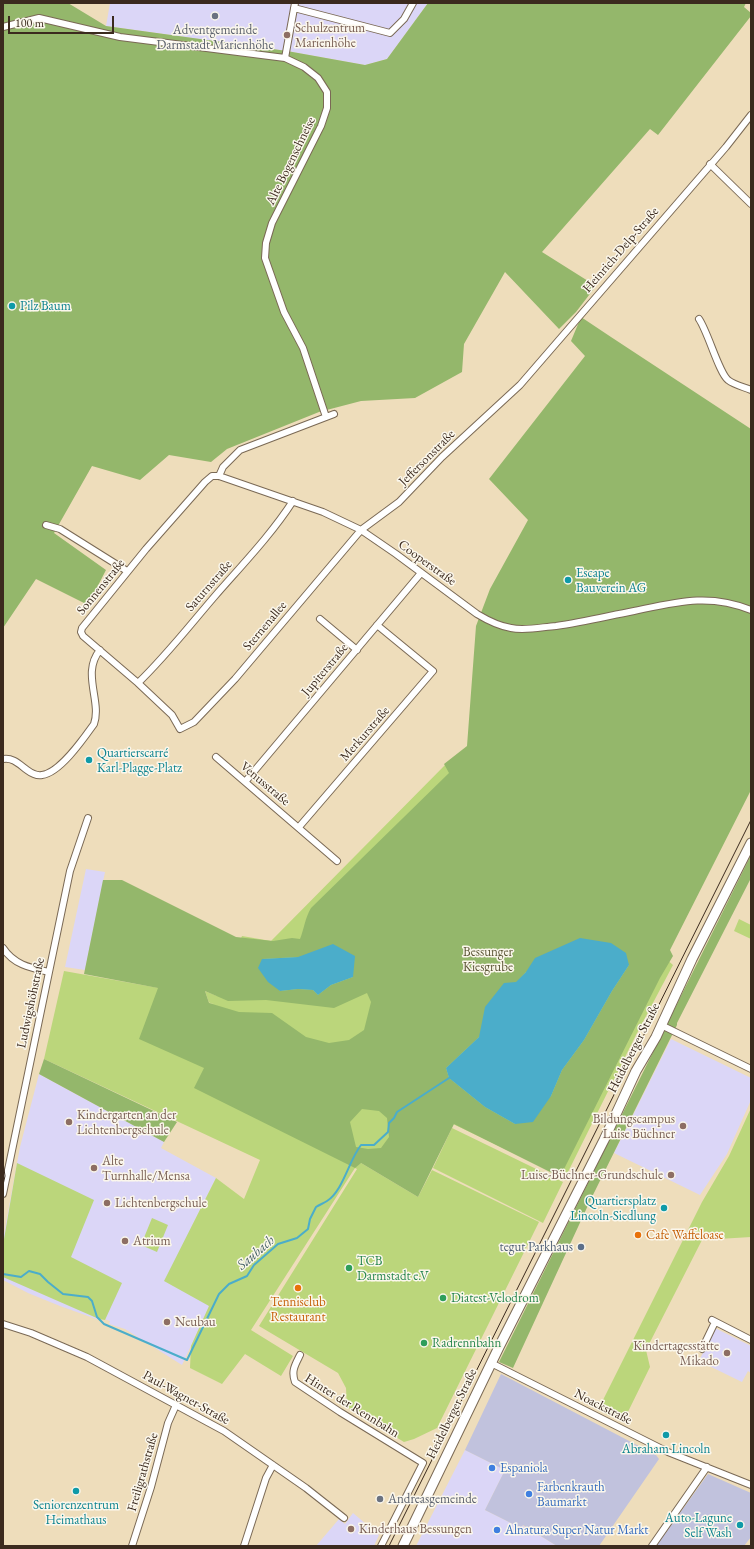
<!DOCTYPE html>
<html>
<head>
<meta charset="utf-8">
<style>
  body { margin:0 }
  #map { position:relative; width:754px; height:1549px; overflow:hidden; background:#edb; font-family:"EB Garamond",serif }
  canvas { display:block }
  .frame { position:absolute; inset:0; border:4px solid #3b2a1e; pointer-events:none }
  .scale { position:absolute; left:8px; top:16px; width:106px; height:18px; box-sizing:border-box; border:2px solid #3b2a1e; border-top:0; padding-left:5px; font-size:12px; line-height:14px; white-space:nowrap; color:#3b2a1e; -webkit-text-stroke:3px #fbf7ec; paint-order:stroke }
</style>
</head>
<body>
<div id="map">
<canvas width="754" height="1549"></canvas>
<div class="frame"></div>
<div class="scale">100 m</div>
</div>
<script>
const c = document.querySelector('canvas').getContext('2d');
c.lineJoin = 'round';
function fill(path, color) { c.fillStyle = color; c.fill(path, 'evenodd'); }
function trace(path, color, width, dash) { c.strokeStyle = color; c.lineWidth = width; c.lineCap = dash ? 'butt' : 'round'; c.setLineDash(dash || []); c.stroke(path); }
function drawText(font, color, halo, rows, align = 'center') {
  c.font = font + ' "EB Garamond",serif'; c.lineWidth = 3; c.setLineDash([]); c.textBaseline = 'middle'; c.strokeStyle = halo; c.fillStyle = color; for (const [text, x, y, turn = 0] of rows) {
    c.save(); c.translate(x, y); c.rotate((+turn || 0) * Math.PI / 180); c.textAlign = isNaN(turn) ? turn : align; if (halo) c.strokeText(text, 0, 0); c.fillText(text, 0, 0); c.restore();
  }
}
fill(new Path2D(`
  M110 3H428L387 59 365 65 287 51 106 26Z
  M86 869 105 872 85 970 65 967Z
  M671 1039 751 1078V1100L727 1154 700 1195 614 1153Z
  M39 1074 164 1142 161 1148 216 1178 191 1228 209 1307 182 1365 125 1329 109 1324 110 1321 101 1318 99 1320 60 1306 28 1293 3 1280V1240L20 1147Z
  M715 1328 751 1346V1373L748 1371 742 1382 699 1361Z
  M465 1450 505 1470 485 1510 521 1528 522 1525 557 1546H416Z
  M353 1513 379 1535 374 1546H316L339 1519 345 1524Z`), '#dbd6f7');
fill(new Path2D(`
  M501 1374 656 1455 659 1459 599 1546H557L523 1525 521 1528 485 1510 505 1470 465 1450Z
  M708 1474 751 1493V1537L744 1546H656Z`), '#c1c2dd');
fill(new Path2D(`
  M447 763 673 965 636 1035 565 1178 451 1123 361 1163 418 1197 432 1170 539 1222 437 1428 414 1439 404 1442 347 1407 346 1388 338 1373 259 1326 357 1169 355 1168 251 1330 293 1356 281 1376 245 1354 222 1384 190 1368 191 1346 209 1306 164 1281 216 1178 244 1199 260 1160 44 1059 64 971 159 988 214 1004 209 1003 205 991 217 996 242 936 271 941Z
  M739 919 751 925V939L734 931Z
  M751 1108V1237L702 1240 646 1350 650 1367 623 1422 598 1410 702 1202 729 1156Z
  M452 1128 563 1182 543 1223 433 1168Z
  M17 1163 94 1200 71 1257 122 1283 105 1320 99 1319 3 1277V1245Z
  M152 1218 168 1225 157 1252 141 1245Z`), '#bbd67b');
fill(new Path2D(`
  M3 3H68L106 26 287 51 365 65 387 59 428 3H746L744 7 751 13V16L658 135 650 129 542 252 596 286 576 312 559 329 505 272 464 344 462 372 415 398 361 401 319 412 227 449 211 462 169 455 140 480 92 466 54 533 106 570 88 605 36 579 3 628Z
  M581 317 611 337 751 429V790L670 950 673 956 660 978 560 1177 454 1124 418 1197 361 1163 355 1168 194 1088 204 1068 139 1039 158 988 84 974 103 880H122L236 937 273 941 292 938 300 939C304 929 305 918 311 908L449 773 444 764 467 746 476 626 490 589 528 520 489 479 585 356 571 341ZM298 957 353 977 331 985 318 995 313 990 298 989 280 991 262 959ZM629 965 612 991 584 1040 562 1070 551 1096 515 1124 485 1107 449 1078 446 1068 479 1037 516 983 526 972ZM205 991 228 1001 266 1000 334 1008 367 993 371 1002 364 1030 349 1040 329 1043 306 1037 272 1013 239 1012 209 1003ZM362 1109 379 1111 387 1118 389 1137 381 1148 368 1149 356 1147 350 1122Z
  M751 855V878L677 1023V1025L590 1201 513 1368 499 1362Z
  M44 1059 177 1122 164 1142 39 1074Z`), '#94b76b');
fill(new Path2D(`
  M580 938 611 943 626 953 629 965 612 991 584 1040 562 1070 551 1096 533 1122 515 1124 485 1107 449 1078 446 1068 479 1037 485 1007 504 983 516 982 526 972 535 958Z
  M333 944 355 956 353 977 331 985 318 995 313 990 298 989 280 991 268 982 258 968 262 959 298 957Z`), '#4badca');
trace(new Path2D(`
  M3 1274 21 1277 29 1271 40 1274 48 1282 63 1294 88 1297 92 1301 97 1317 104 1324 187 1360 219 1294 229 1284 247 1276 254 1265 278 1244 297 1238 308 1229 310 1219 316 1207C319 1205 324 1203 327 1201 343 1191 349 1160 361 1145H374L388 1132 389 1123 394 1118 397 1112 449 1078`), '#4badca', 2);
const street = new Path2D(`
  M294 8 390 33 404 19 413 3
  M3 27 39 18 120 37 285 58 304 67 318 78 327 92V108L321 126 272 223 266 243 265 258 284 312 303 348 326 417
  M285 58 295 3
  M751 115 726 147 520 385 442 457 399 502 361 530 235 679 194 722 180 729 172 715 138 683 83 636 81 632 82 628 146 549 205 482 212 476H219L323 512 361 530 396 554 477 614C487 620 498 626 511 628 525 631 542 627 556 626 583 622 608 616 634 611 677 602 709 593 751 610
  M710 164 751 204
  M699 319C708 332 719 373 728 380 734 385 744 387 751 390
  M219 476 223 467 240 450 334 414
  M46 525 60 529 127 571
  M320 619 357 650
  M138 683C166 656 190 625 215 596 242 565 271 535 293 501
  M216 757 337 861
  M3 759C13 757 20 765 27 770 31 773 37 776 42 775 60 773 84 738 94 724 102 701 81 673 100 650
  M245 782 421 573
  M299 827 433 671 377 625
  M3 948C14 965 31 968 49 972
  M661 1025 751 1069
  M3 1194 70 871 88 818
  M712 1320 751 1340
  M3 1324 31 1333 87 1357 224 1431 306 1488 344 1518
  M702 1349 715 1322
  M300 1355C295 1365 291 1371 295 1382L340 1412 423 1463 381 1546
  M491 1363 668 1452 751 1485
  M132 1546 151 1487 168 1423 176 1405
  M244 1546 266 1478 273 1465
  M652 1546 707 1467`);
const secondary = new Path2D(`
  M403 1546 499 1347 604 1140 636 1071 656 1037 692 959 751 843`);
trace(street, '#7a6955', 8);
trace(secondary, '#7a6955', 11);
trace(street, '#fff', 6);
trace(secondary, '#fff', 9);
trace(new Path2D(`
  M3 1162 5 1176 3 1185
  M389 1546 751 820`), '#3b2a1e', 1);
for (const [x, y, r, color] of [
  [215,16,4,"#6b7280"],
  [287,35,4,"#8d6e63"],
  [12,306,4,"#0f9aa8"],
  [568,580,4,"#0f9aa8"],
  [89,760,4,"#0f9aa8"],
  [69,1122,4,"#8d6e63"],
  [683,1126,4,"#8d6e63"],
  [94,1168,4,"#8d6e63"],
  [671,1175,4,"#8d6e63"],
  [107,1203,4,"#8d6e63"],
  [664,1208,4,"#0f9aa8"],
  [638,1235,4,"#e8710a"],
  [125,1241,4,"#8d6e63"],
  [581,1247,4,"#5c6f8a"],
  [349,1268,4,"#2e9e5b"],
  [298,1288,4,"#e8710a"],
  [443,1298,4,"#2e9e5b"],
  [167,1322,4,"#8d6e63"],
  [424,1343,4,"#2e9e5b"],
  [727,1353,4,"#8d6e63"],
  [666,1435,4,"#0f9aa8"],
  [492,1468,4,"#3f7fe0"],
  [76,1491,4,"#0f9aa8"],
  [529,1494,4,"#3f7fe0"],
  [380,1499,4,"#6b7280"],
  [740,1525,4,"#0f9aa8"],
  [351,1529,4,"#8d6e63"],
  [497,1530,4,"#3f7fe0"]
]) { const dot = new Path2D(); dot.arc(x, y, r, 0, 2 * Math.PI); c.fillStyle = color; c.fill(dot); trace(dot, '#fbf7ec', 1.5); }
drawText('13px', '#785e54', '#fbf7ec', [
  ["Schulzentrum",295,28],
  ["Marienhöhe",295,43],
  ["Kindergarten an der",77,1115],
  ["Lichtenbergschule",77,1130],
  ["Bildungscampus",675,1119,"right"],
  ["Luise Büchner",675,1134,"right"],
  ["Alte",102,1161],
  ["Turnhalle/Mensa",102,1176],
  ["Luise-Büchner-Grundschule",663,1175,"right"],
  ["Lichtenbergschule",115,1203],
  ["Atrium",133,1241],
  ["Neubau",175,1322],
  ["Kindertagesstätte",719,1346,"right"],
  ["Mikado",719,1361,"right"],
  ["Kinderhaus Bessungen",359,1529]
], 'left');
drawText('13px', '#5b616d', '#fbf7ec', [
  ["Adventgemeinde",215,30],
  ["Darmstadt Marienhöhe",215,45],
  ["Andreasgemeinde",388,1499,"left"]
]);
drawText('13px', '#3b2a1e', '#fbf7ec', [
  ["Alte Bogenschneise",291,161,-64],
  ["Heinrich-Delp-Straße",621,250,-49],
  ["Jeffersonstraße",427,458,-45],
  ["Cooperstraße",427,563,36],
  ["Saturnstraße",209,586,-49],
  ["Sonnenstraße",101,587,-51],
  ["Sternenallee",265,626,-50],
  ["Jupiterstraße",325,670,-50],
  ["Merkurstraße",365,734,-49],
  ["Venusstraße",265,784,40],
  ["Ludwigshöhstraße",31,1003,-78],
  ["Heidelberger Straße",634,1048,-63],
  ["Paul-Wagner-Straße",186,1398,29],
  ["Hinter der Rennbahn",352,1406,32],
  ["Noackstraße",603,1407,27],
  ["Heidelberger Straße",452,1414,-64],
  ["Freiligrathstraße",143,1472,-74]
]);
drawText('13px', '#0d838f', '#fbf7ec', [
  ["Pilz Baum",20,306],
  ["Escape",576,573],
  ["Bauverein AG",576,588],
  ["Quartierscarré",97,753],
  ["Karl-Plagge-Platz",97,768],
  ["Quartiersplatz",656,1201,"right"],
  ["Lincoln-Siedlung",656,1216,"right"],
  ["Abraham Lincoln",666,1449,"center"],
  ["Seniorenzentrum",76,1505,"center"],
  ["Heimathaus",76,1520,"center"],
  ["Auto-Lagune",732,1518,"right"],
  ["Self Wash",732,1533,"right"]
], 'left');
drawText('13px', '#5b5535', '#fbf7ec', [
  ["Bessunger",488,952],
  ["Kiesgrube",488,967]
]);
drawText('13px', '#c56008', '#fbf7ec', [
  ["Cafè Waffeloase",646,1235],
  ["Tennisclub",298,1302,"center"],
  ["Restaurant",298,1317,"center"]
], 'left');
drawText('13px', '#4e5e75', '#fbf7ec', [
  ["tegut Parkhaus",573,1247]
], 'right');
drawText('13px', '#27864d', '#fbf7ec', [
  ["TCB",357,1261],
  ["Darmstadt e.V",357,1276],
  ["Diatest-Velodrom",451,1298],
  ["Radrennbahn",432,1343]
], 'left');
drawText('13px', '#366cbe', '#fbf7ec', [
  ["Espaniola",500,1468],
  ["Farbenkrauth",537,1487],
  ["Baumarkt",537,1502],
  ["Alnatura Super Natur Markt",505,1530]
], 'left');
drawText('italic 14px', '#415e63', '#fbf7ec', [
  ["Saubach",256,1253,-41]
]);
</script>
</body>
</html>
